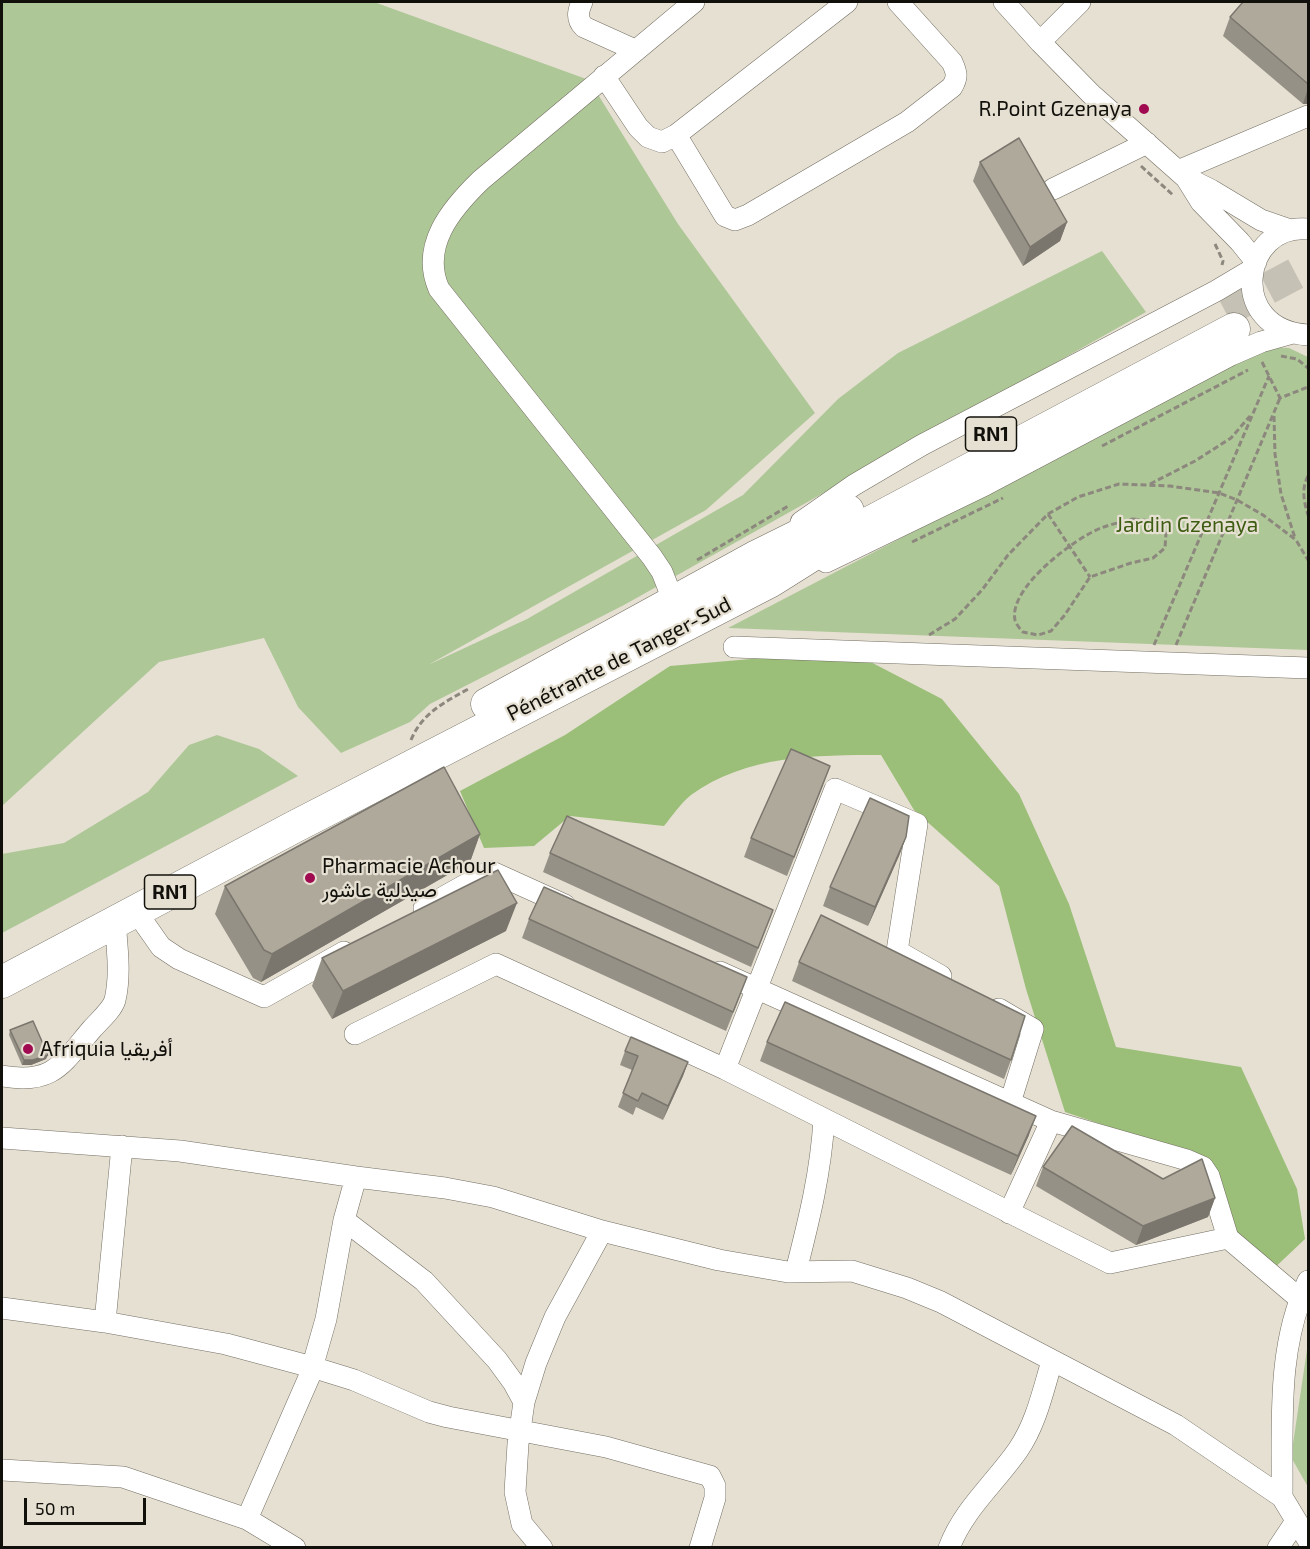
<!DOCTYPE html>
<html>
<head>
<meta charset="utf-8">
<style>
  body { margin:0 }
  #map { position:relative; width:1310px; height:1549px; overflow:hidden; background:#e6e0d3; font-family:"Exo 2",sans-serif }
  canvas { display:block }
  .frame { position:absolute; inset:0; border:3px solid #12100b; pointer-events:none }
  .scale { position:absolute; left:24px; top:1498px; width:122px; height:27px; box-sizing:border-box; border:3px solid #12100b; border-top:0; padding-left:8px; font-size:18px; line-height:21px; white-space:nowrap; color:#12100b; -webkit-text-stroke:4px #e6e0d3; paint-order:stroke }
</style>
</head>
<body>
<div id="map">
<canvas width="1310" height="1549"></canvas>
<div class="frame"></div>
<div class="scale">50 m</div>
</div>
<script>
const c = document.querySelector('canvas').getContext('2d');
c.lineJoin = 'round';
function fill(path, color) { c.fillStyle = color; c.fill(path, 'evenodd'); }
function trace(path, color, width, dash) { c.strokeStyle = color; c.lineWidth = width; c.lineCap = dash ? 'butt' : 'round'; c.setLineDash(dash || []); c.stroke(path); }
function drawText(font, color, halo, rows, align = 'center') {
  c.font = font + ' "Exo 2",Vazirmatn,sans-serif'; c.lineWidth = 4.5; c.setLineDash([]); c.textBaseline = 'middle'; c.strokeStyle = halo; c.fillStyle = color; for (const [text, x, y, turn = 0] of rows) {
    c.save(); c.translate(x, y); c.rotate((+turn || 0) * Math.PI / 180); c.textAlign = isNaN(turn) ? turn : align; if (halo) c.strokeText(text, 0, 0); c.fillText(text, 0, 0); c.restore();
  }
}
fill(new Path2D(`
  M2 2H374L589 80 678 224 815 413 706 510 428 665 527 619 743 495 838 399 898 353 1102 251 1146 312 624 605 430 704 410 722 341 753 298 707 264 638 159 662 2 806Z
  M1268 347 1289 348 1308 357V650L728 628Z
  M217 735 259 749 298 776 2 933V854L64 843 148 792 189 745Z
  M1308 1343V1487L1291 1457Z`), '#aec797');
fill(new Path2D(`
  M832 642 942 699 1019 794 1069 904 1116 1047 1241 1067 1297 1189 1305 1239 1267 1275 1236 1230 1210 1161 1065 1112 1026 989 999 886 914 810 881 755C816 755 746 755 691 795 681 803 672 816 664 826L570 816 534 846 484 848 460 791 565 735 670 666 751 659Z`), '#9bbf78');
trace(new Path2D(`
  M1225 311 1308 267`), '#c6c1b5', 32, [32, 16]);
const minor = new Path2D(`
  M582 2C578 11 576 19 584 27L635 50
  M1004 2 1040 42 1091 94 1186 178 1201 202 1240 242 1256 262
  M1040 42 1080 2
  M604 76 638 127 648 137 662 142 676 135 847 2
  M676 135 725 216 735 220 748 215 907 122 952 87C958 77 957 73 952 62L898 2
  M1178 171 1308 116
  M1187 178 1211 190 1261 220 1290 230
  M1053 189 1147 143
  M1308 229C1241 223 1226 330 1308 335
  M801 522 854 485 922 445 1216 291 1253 269
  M826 562 985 485 1231 355 1261 342 1293 333
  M673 600 662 572 652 557 439 289C420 246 451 209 481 180L694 2
  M734 647 1308 668
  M424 908 490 871 565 905
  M135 910 161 947 179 959 264 997 344 952
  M720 972 1051 1121 1009 1213
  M999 1009 1033 1029 1010 1103
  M355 1034 496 964 725 1069 1110 1263 1228 1238 1300 1299
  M725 1069 835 789 917 824 897 951 941 976
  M2 1076C53 1085 62 1064 92 1029 99 1021 112 1010 115 1000 121 974 117 947 115 921
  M1051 1121 1187 1160 1203 1167 1209 1176 1228 1238
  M2 1138 180 1151 356 1177 445 1188 493 1197 602 1231 719 1260 788 1272 852 1271 907 1288 941 1302 1176 1425 1282 1497 1308 1540
  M344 1220 424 1281 497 1360 513 1382 524 1402 518 1444 515 1492 522 1524 542 1548
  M796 1271C809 1220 821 1172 824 1119
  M2 1308 105 1322 226 1344 312 1367 354 1380 429 1412 448 1417 606 1447 710 1476 715 1486V1498L700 1548
  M105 1322 122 1146
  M524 1402 536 1363 555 1317 602 1231
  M2 1470 123 1477 247 1519 295 1548
  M1282 1497C1283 1425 1276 1348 1308 1281
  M247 1519 310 1375 326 1319 344 1220 356 1177
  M949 1548C963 1510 995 1483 1018 1450 1036 1424 1043 1391 1052 1361
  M1278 1548 1296 1521`);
const highway = new Path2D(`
  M487 704 757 556 848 511
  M2 982 294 827 771 581 833 542 1234 329`);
trace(minor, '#736e62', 22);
trace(highway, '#736e62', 33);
trace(new Path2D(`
  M1141 166 1174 196
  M1215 244 1223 261 1222 265
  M1281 356 1297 359 1308 368
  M1262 362 1280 398 1308 387
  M1274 416 1275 454 1281 494 1295 538
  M1102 446 1248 370
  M1308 476C1301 489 1304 502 1308 515
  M1150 484 1195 461 1231 438 1250 416
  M1048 514 1090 577
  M1133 519 1152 521 1166 533 1165 548 1153 558 1131 563 1090 577 1064 616 1051 631 1038 635 1023 632C1020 629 1016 624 1015 620 1008 588 1075 538 1101 528 1111 524 1123 522 1133 519Z
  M912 542 1003 498
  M697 560 790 505
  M929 635 955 619 982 590 1008 555 1048 514 1078 497 1119 484 1170 486 1219 493 1237 500 1263 515 1296 540 1308 560
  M1154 645 1269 376
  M1176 645 1280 398
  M411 740C422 713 445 702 470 688`), '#8c887e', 3, [6, 3]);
trace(minor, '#fff', 21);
trace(highway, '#fff', 32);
fill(new Path2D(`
  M1308 2V104H1303L1223 36 1230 17Z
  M980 162 1067 222 1060 241 1023 266 973 181Z
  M823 785 787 876 744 857 751 838Z
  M480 834 470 862 261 982 253 978 215 914 225 886Z
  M906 837 899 856 868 926 823 906 830 887Z
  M550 853 773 910 751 967 543 872Z
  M529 919 740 996 726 1031 522 938Z
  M506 931 332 1019 312 986 322 958Z
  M799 962 1011 1060 1004 1079 792 981Z
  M10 1030 46 1059 31 1065H22L9 1035Z
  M767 1042 1029 1135 1011 1175 760 1061Z
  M625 1051 688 1062 683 1076 663 1120 636 1107 633 1115 618 1107 632 1070 620 1065Z
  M1043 1167 1163 1179 1215 1198 1208 1217 1136 1245 1036 1186Z`), '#969186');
fill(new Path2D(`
  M1308 88V104H1303Z
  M1067 222 1060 241 1023 266 1030 247Z
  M480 834 470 862 261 982 272 954Z
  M906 837 899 856 868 926 875 907Z
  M517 903 506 931 332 1019 343 991Z
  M48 1055 46 1059 31 1065H22L24 1060Z
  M688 1062 683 1076 663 1120 668 1106Z
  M1036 1116 1029 1135 1011 1175 1018 1156Z
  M1215 1198 1208 1217 1136 1245 1143 1226Z`), '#7a766d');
const building = new Path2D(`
  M1243 2H1308V84L1230 17Z
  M1019 138 1067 222 1030 247 980 162Z
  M791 749 830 766 794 857 751 838Z
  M444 767 480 834 272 954 264 950 225 886Z
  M870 798 909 816 906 837 875 907 830 887Z
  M567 816 773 910 758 948 550 853Z
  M498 870 517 903 343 991 322 958Z
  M544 887 747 977 733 1012 529 919Z
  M821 915 1025 1016 1011 1060 799 962Z
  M785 1002 1036 1116 1018 1156 767 1042Z
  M33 1021 48 1055 33 1060H24L10 1030Z
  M631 1037 688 1062 668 1106 642 1093 638 1101 623 1093 638 1056 625 1051Z
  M1072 1126 1163 1179 1202 1159 1215 1198 1143 1226 1043 1167Z`);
fill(building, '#afa99c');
trace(building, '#7a766d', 1.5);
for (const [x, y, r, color] of [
  [1144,109,6,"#a00a50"],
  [310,878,6,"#a00a50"],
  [28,1049,6,"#a00a50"]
]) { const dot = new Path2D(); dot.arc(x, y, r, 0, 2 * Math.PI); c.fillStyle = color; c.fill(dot); trace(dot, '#e6e0d3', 2); }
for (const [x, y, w] of [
  [991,434,51],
  [170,892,51]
]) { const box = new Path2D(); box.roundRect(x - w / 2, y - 17, w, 34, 4.5); c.fillStyle = '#e6e0d3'; c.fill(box); trace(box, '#12100b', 1.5); }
drawText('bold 20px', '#12100b', null, [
  ["RN1",991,434],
  ["RN1",170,892]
]);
drawText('21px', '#12100b', '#e6e0d3', [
  ["R.Point Gzenaya",1132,109,"right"],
  ["Pharmacie Achour",322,866],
  ["صيدلية عاشور",322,890],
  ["Afriquia أفريقيا",40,1049]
], 'left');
drawText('21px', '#3e5d12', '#e6e0d3', [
  ["Jardin Gzenaya",1187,525]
]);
drawText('21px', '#12100b', '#e6e0d3', [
  ["Pénétrante de Tanger-Sud",619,659,-27]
]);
</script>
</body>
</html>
